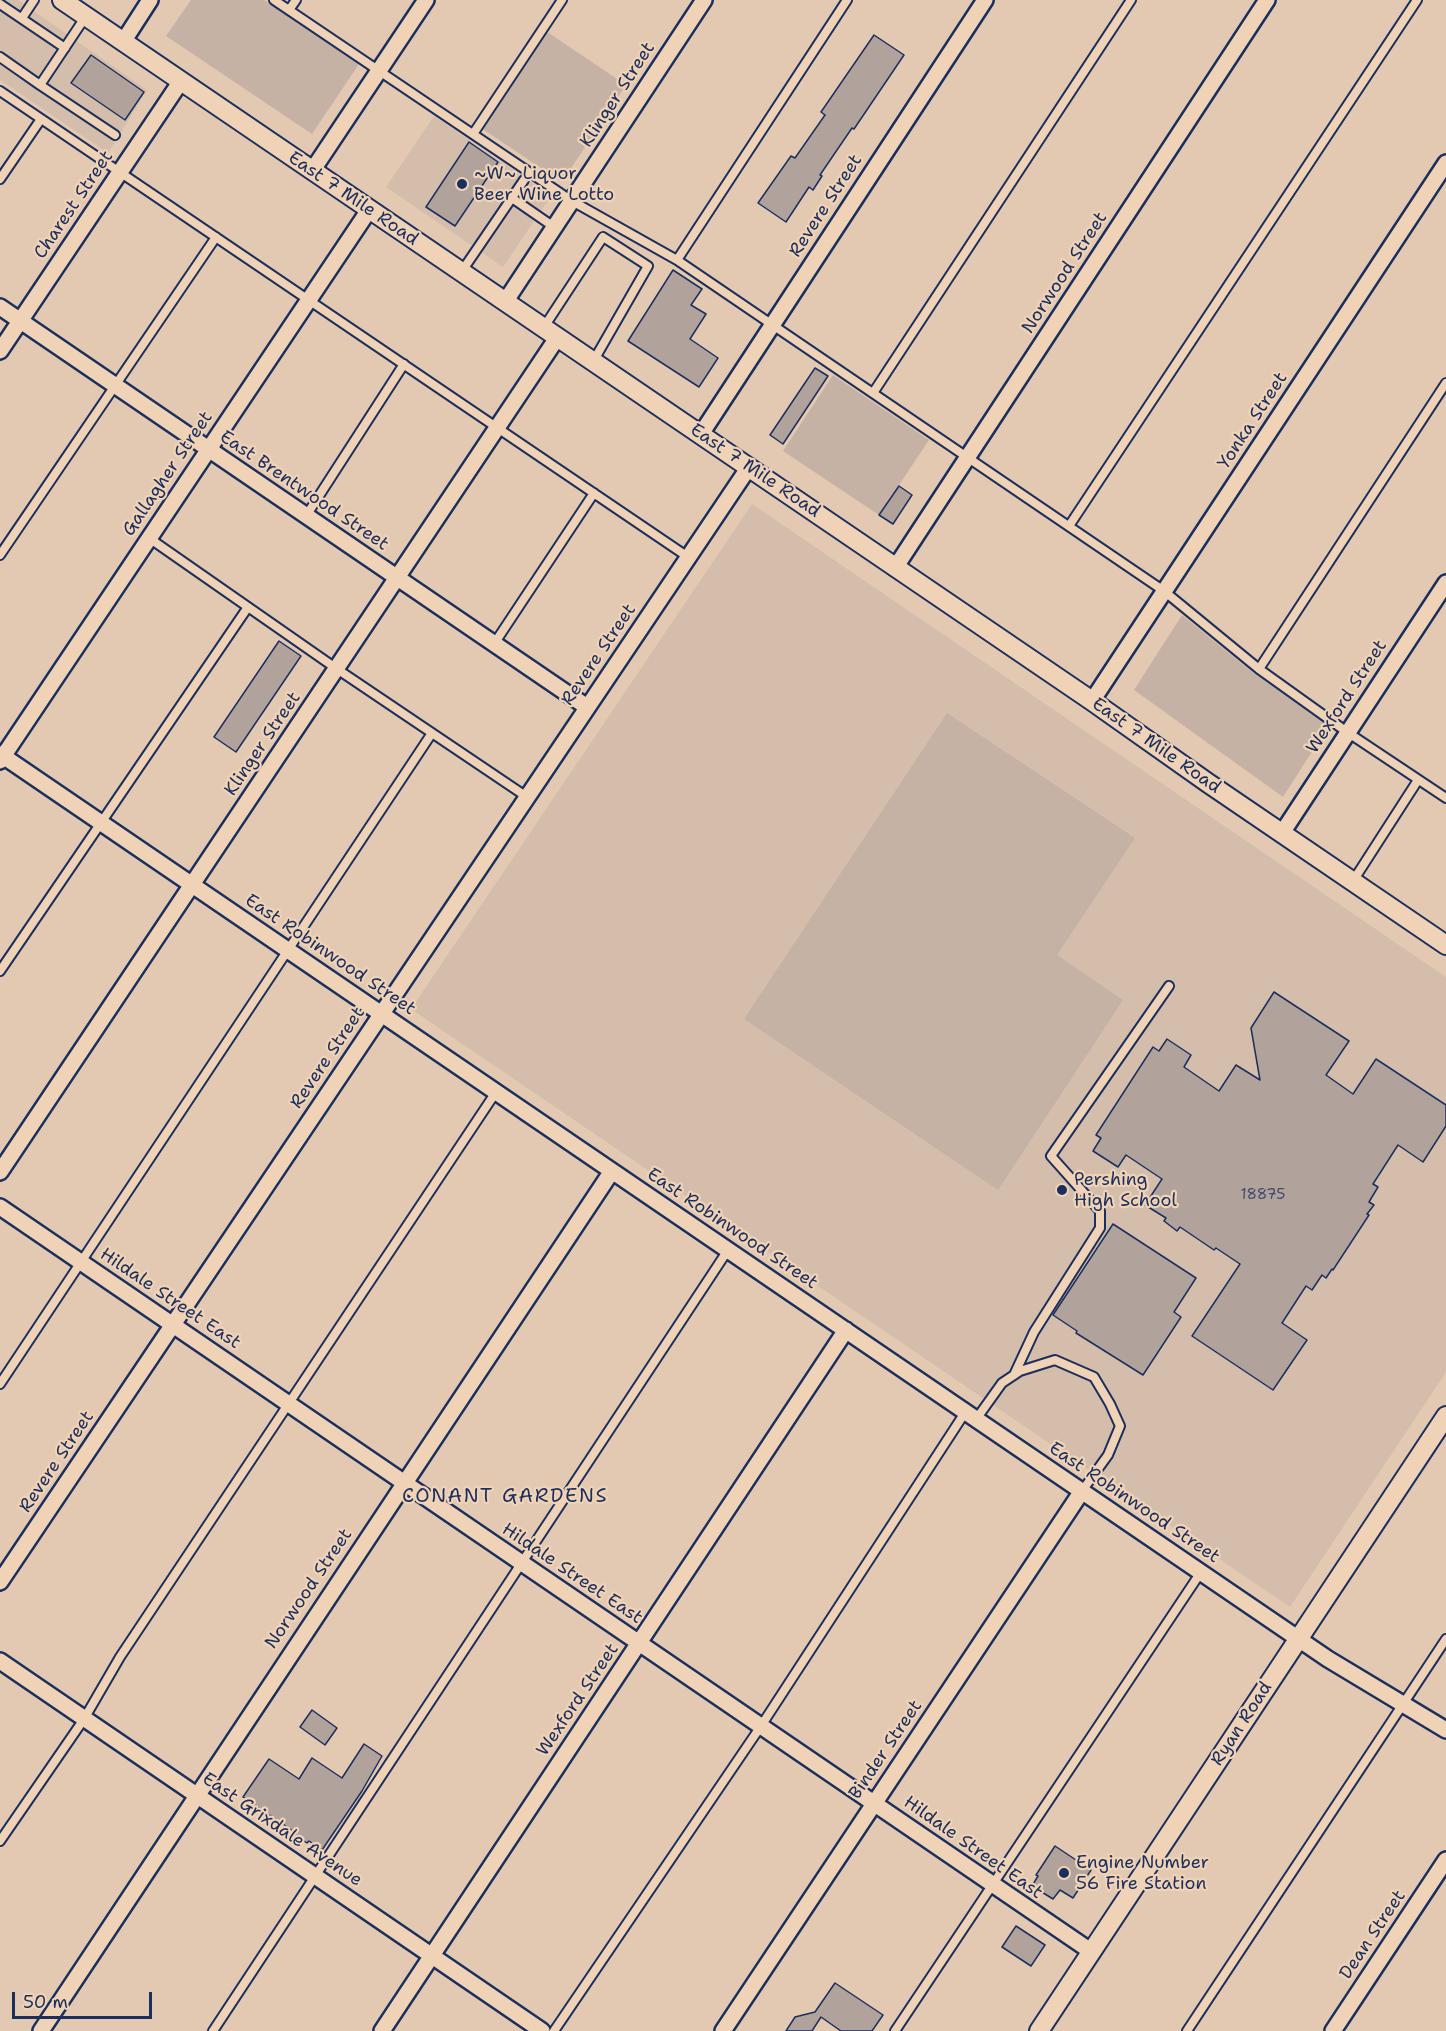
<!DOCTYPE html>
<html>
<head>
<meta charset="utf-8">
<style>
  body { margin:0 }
  #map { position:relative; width:1446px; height:2031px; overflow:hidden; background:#e3c9b1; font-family:"Shantell Sans",sans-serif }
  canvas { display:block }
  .scale { position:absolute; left:12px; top:1992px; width:140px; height:27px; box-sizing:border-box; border:3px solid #1b2f5e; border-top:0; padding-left:8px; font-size:18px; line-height:21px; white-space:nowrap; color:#1b2f5e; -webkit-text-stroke:4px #f0d3b6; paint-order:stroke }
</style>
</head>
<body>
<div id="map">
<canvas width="1446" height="2031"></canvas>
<div class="scale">50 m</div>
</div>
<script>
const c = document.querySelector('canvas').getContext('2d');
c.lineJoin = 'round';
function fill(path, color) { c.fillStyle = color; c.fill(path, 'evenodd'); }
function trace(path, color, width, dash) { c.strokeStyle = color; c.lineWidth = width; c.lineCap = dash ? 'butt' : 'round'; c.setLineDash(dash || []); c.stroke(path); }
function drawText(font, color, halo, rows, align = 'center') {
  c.font = font + ' "Shantell Sans",sans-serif'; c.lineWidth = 4.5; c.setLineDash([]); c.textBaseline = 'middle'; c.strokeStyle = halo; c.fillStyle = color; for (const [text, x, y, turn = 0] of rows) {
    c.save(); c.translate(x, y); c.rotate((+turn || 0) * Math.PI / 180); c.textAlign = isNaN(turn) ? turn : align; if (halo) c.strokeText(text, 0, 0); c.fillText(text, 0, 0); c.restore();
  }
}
fill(new Path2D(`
  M0 0H18L147 90 108 153 0 80Z
  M434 116 551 196 503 267 386 187Z
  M752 504 1446 977V1372L1290 1607 411 1009Z`), '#d4beab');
fill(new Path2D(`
  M191 0H264L359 64 312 134 166 36Z
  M543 29 626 85 562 182 478 126Z
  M833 375 929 440 879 515 783 451Z
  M1182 615 1252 672 1329 725 1283 797 1134 690Z
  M947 713 1135 838 1057 955 1123 1000 998 1190 744 1019Z`), '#c6b2a4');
const building = new Path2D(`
  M874 35 904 55 854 129 852 128 820 175 822 176 813 190 809 187 786 222 758 203 791 156 795 158 825 115 821 112Z
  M91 55 144 92 125 120 71 83Z
  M469 142 498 162 455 226 426 207Z
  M673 270 702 289 691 305 706 314 690 339 718 358 699 387 628 341Z
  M815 368 828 376 783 444 770 435Z
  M899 486 912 495 893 524 879 515Z
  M279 641 301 656 236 752 214 737Z
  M1274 992 1349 1041 1326 1075 1353 1094 1376 1059 1446 1105V1126L1423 1162 1398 1145 1373 1184 1378 1187 1369 1202 1374 1205 1367 1214 1369 1215 1333 1270 1332 1269 1326 1278 1322 1275 1312 1290 1306 1286 1282 1323 1307 1340 1273 1390 1192 1336 1240 1264 1216 1248 1214 1250 1180 1227 1177 1231 1164 1221 1166 1218 1145 1205 1162 1179 1126 1155 1118 1167 1093 1151 1101 1138 1096 1135 1153 1047 1159 1051 1167 1039 1191 1055 1184 1067 1219 1091 1236 1065 1260 1080 1251 1028Z
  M1113 1224 1196 1278 1174 1312 1181 1317 1143 1375 1076 1333 1077 1331 1053 1315Z
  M312 1710 337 1728 325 1745 300 1727Z
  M364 1744 382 1756 362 1791 322 1850 309 1841 307 1843 295 1835 296 1833 243 1797 269 1759 299 1779 312 1758 342 1778Z
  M1055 1846 1091 1870 1073 1898 1060 1890 1053 1899 1032 1886 1038 1876 1036 1875Z
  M1016 1926 1045 1945 1031 1966 1002 1947Z
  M835 1983 883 2015 872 2031H841L821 2017 812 2031H786L795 2017 815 2012Z`);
fill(building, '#b1a39c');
trace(building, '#1b2f5e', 1.5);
const service = new Path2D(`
  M274 0 572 201 677 260 1164 591 1259 669 1347 732 1446 798
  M0 4 65 48
  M289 10 296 0
  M86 16 40 85 115 135
  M22 18 34 0
  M0 57 40 85
  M0 91 688 557
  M473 134 562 0
  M0 179 41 119
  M512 198 554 227
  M677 260 847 0
  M462 271 524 180
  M544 327 603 237 648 266 594 360
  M873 393 1131 0
  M306 516 404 364
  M1069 526 1417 0
  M149 538 337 669 527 797
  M0 555 216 237
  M494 644 594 493
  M1259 669 1446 383
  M1353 881 1418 780
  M0 971 248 607
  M1014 1375 1034 1332 1100 1228V1211L1051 1156 1169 986
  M0 1384 432 733
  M977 1418 1002 1383 1020 1371 1055 1360 1094 1377 1110 1404 1120 1426 1108 1455 1082 1491
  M0 1841 84 1719 120 1657 496 1092
  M213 2031 728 1250
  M554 2031 761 1726 966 1411
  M895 2031 1201 1572
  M1187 2031 1446 1639`);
const minor = new Path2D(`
  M123 42 150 0
  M312 171 426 0
  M505 302 704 0
  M0 307 587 707
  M0 351 181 81
  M701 434 985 0
  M895 568 1267 0
  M1092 701 1446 163
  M0 754 1328 1659 1446 1730
  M0 761 369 210
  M1282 833 1446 583
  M0 1172 557 338
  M0 1207 1092 1952
  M0 1582 749 467
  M0 1661 542 2031
  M41 2031 612 1171
  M382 2031 846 1330
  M723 2031 1082 1491
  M1333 2031 1446 1860`);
const tertiary = new Path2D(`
  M62 0 1092 701 1208 783 1446 945
  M1039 2031 1446 1416`);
trace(service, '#1b2f5e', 12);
trace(minor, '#1b2f5e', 20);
trace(tertiary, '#1b2f5e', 22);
trace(service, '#f0d3b6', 8);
trace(minor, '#f0d3b6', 15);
trace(tertiary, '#f0d3b6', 18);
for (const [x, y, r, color] of [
  [462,184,6,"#1b2f5e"],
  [1062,1190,6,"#1b2f5e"],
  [1064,1873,6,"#1b2f5e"]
]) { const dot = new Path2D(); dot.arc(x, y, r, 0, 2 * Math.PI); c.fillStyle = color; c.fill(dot); trace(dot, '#f0d3b6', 2); }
drawText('15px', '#404c6e', null, [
  ["18875",1263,1195]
]);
drawText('18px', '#1b2f5e', '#f0d3b6', [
  ["Klinger Street",618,95,-57],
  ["East 7 Mile Road",353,199,34],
  ["Charest Street",74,205,-56],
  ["Revere Street",826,206,-57],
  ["Norwood Street",1065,273,-57],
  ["Yonka Street",1253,421,-57],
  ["East 7 Mile Road",755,471,34],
  ["Gallagher Street",168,474,-56],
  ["East Brentwood Street",304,491,34],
  ["Revere Street",599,655,-56],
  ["Wexford Street",1347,697,-57],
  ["Klinger Street",263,744,-56],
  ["East 7 Mile Road",1156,746,35],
  ["East Robinwood Street",330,955,34],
  ["Revere Street",328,1058,-56],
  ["East Robinwood Street",732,1229,34],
  ["Hildale Street East",170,1299,34],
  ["Revere Street",57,1462,-56],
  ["East Robinwood Street",1134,1503,34],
  ["Hildale Street East",572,1574,34],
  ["Norwood Street",309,1589,-56],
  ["Wexford Street",578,1700,-56],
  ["Ryan Road",1242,1724,-57],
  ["Binder Street",886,1750,-56],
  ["East Grixdale Avenue",282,1830,34],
  ["Hildale Street East",973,1848,35],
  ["Dean Street",1373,1935,-56]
]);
drawText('18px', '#1b2f5e', '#f0d3b6', [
  ["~W~ Liquor",474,174],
  ["Beer Wine Lotto",474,195],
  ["Pershing",1074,1180],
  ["High School",1074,1201],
  ["Engine Number",1076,1863],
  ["56 Fire Station",1076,1884]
], 'left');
c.letterSpacing = '1.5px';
drawText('20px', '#1b2f5e', '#f0d3b6', [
  ["CONANT GARDENS",505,1497]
]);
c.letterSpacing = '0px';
</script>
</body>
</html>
